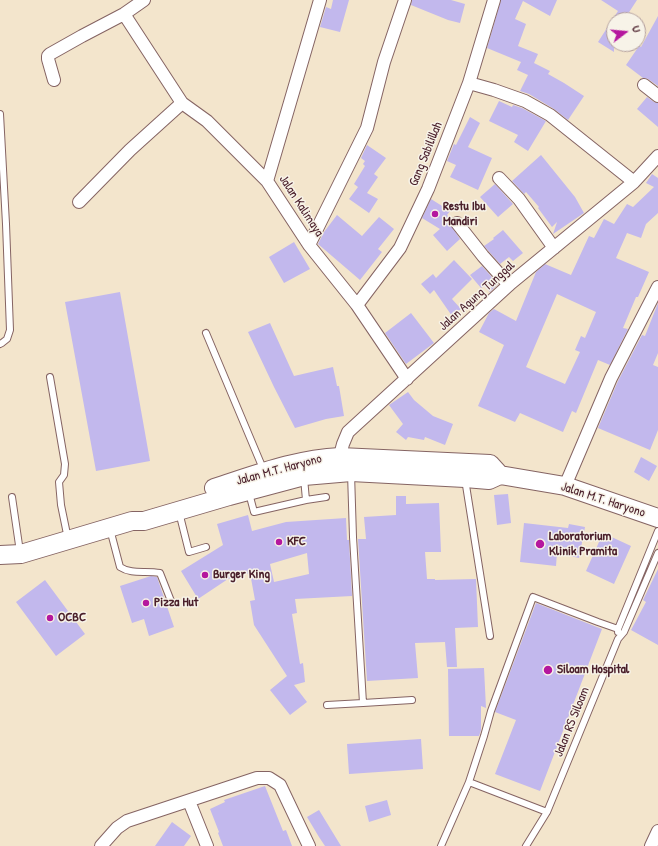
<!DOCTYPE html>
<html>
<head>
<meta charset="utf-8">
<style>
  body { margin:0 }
  #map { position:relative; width:658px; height:846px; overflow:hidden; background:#f3e5cc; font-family:"Patrick Hand",sans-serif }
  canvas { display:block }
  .north { position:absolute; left:606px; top:12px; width:40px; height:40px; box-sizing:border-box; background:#f7f3e8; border:1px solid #b29e9c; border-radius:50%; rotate:74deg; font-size:11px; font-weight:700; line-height:16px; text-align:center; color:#4a1f2b }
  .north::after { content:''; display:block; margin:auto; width:14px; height:18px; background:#b5179e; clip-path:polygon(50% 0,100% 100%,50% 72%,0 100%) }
</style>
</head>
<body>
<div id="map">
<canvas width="658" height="846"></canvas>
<div class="north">U</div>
</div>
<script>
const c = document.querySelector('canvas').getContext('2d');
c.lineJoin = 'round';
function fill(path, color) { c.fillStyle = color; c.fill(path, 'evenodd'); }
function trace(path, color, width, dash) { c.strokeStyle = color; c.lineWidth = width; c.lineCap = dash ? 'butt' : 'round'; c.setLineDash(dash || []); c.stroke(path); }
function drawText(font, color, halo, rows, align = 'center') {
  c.font = font + ' "Patrick Hand",sans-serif'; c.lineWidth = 3; c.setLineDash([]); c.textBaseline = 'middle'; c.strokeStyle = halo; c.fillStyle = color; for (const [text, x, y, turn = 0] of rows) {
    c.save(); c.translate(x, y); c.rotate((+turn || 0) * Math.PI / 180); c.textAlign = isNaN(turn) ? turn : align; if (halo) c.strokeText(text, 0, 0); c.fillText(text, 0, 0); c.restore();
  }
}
fill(new Path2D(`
  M333 0H349L340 32 320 27 326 7 331 9Z
  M412 0H451L465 4 460 23 448 20 411 5Z
  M501 0H557L550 16 523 1 515 19 526 24 518 46 538 54 534 63 550 71 548 74 564 83 584 96 568 120 554 109 529 94 520 91 528 75 517 70 521 62 487 48Z
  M601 0H637L624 20H614V52L598 42 618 11Z
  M658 16V86L648 79 643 78 626 65 639 46 641 47Z
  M647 97 654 102 658 103V127L637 109Z
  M499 101 512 107 513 105 522 108 546 121 528 151 514 142 518 135 489 121Z
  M470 117 480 123 468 147 492 158 478 190 450 177 456 165 447 161 454 144 456 145Z
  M367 145 386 158 374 174 378 177 367 193 378 199 369 213 349 199 358 187 354 184 365 166 363 164 365 161 361 158Z
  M541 155 575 197 584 213 553 234 557 222 552 227 538 208 539 207 526 192 524 194 512 181Z
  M652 174 658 178V213L646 224 641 238 627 233 616 258 649 272 638 297H636L623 328 628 329 610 365 598 360 576 413 572 411 563 432 520 413 515 422 478 406 504 345 479 332 489 313 494 309 516 321 536 272 545 264 571 275 589 236 594 238 604 219 614 224 627 204 633 207 654 187 646 183ZM557 294 596 312 585 338 581 336 575 350 580 352 565 384 526 367Z
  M495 184 513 204 498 217 480 197Z
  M431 199 450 211 447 215 451 219 450 224 460 239 447 251 433 235 440 229 422 218Z
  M337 215 362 236 379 217 394 229 378 249 382 252 360 280 318 244 324 232Z
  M503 230 523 253 513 261 509 257 500 264 484 246 494 239 493 238Z
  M294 242 310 269 284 283 269 257Z
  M454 260 472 279 452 299 461 309 452 316 434 290 430 294 421 284 433 274 436 278Z
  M482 266 498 284 490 292 484 286 481 288 470 275Z
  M120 292 150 461 96 471 65 302Z
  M658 303V353L653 365 658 367V430L650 450 598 428 618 381 642 335 645 336Z
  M411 313 434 343 406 364 385 333Z
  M270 323 294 376 333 367 337 386H339L344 416 326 419 295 428 274 387 248 332Z
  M408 392 414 400 433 416 453 424 445 445 425 437 424 440 408 437 406 440 396 432 403 424 389 405Z
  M641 457 657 466 649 481 634 472Z
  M508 494 511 523 497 525 494 495Z
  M396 496H406V504L439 503 441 552H425L427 579H435V580L476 579 478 627 455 628 457 667H447L445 642 415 643 418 678 367 681 358 539H366L364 517 396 515Z
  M248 515 252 531 286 522 346 518 347 540H349L352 596 295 599 297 613 292 614 300 664 303 663 305 682 294 685 307 702 290 715 270 690 287 676 254 625 250 601 255 600 250 573 228 579 198 599 181 571 223 545 217 524ZM307 553 309 574 274 582 270 564Z
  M524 523 568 528 569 524 585 527 579 558 557 553 556 566 520 562Z
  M603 533 631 546 614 584 586 571Z
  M658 569V645L631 630 646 602 643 600Z
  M151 576 157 577 174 627 149 636 144 619 132 623 120 586Z
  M45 580 85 634 56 656 16 602Z
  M536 603 602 629 540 791 495 774 516 720 495 712Z
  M484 668 486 708 481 706V730L479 736H449L448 669Z
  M421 739 423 769 349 774 347 744Z
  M265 786 283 831 286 830 292 846H223L218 833 219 832 210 809 225 802 224 800Z
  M387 800 391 815 369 822 365 806Z
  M319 810 341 846H325L319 837 307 817Z
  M172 822 191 836 184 846H155Z`), '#c2b8ed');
const lane = new Path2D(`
  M0 114 6 224 10 330 7 339 2 343 0 344
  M206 333 264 471
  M50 377 65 464 64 475 59 482 61 505 68 539
  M351 473 353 537 363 703 412 700
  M304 478 306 500
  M465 479 490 636
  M249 493 254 512 306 500 326 497
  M12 497 20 552
  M179 512 189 552 206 547
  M110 529 120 567C132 575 146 570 160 573L171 601
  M618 632V629L658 531
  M327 705 363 703
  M469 782 547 812
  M441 846 469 782 484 736 491 711 533 597 598 622 618 629
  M526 846 547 812 618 639 624 632 658 553`);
const street = new Path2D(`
  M124 14 182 103 207 121 267 181 309 245 357 305 407 379
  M54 80 48 59V56L50 54 82 36 124 14 144 0
  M469 83 494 90 525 101 550 115 634 182
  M644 85 658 96
  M499 178 519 199 554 248
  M267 181 320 0
  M79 202 130 150 182 103
  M457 223 483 256 509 285
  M309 245 367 128 384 62 405 0
  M357 305 400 248 428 189 469 83 494 0
  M338 463 343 444 348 432 511 283 634 182 658 156
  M565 486 611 378 658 287
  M189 801 207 846
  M101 846 117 828 127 821 257 778H269L280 785 309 846
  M651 846 658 831`);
const primary = new Path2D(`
  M214 488C255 475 296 459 340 457L490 464 500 475
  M0 555 21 554 132 521H144L229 496 304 476 351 472 465 478 489 480 500 475 565 486 658 518`);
trace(lane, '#856463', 8);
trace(street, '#856463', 14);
trace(primary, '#856463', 20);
trace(lane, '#fff', 6);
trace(street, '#fff', 12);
trace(primary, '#fff', 18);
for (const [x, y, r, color] of [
  [435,214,4,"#b5179e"],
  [279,542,4,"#b5179e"],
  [540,544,5,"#b5179e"],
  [205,575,4,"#b5179e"],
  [146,603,4,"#b5179e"],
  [50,618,4,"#b5179e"],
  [548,670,5,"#b5179e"]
]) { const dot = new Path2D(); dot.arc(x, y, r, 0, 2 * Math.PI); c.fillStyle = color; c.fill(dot); trace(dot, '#f7f3e8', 1.5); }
drawText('13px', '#4a1f2b', '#f7f3e8', [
  ["Gang Sabilillah",426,154,-68],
  ["Jalan Kalimaya",301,206,57],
  ["Jalan Agung Tunggal",477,296,-42],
  ["Jalan M.T. Haryono",279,470,-15],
  ["Jalan M.T. Haryono",603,500,18],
  ["Jalan RS Siloam",572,722,-68]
]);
drawText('bold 13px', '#4a1f2b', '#f7f3e8', [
  ["Restu Ibu",443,207],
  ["Mandiri",443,222],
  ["Laboratorium",549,537],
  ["Klinik Pramita",549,552],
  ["KFC",287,542],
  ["Burger King",213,575],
  ["Pizza Hut",154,603],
  ["OCBC",58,618],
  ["Siloam Hospital",557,670]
], 'left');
</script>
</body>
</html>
